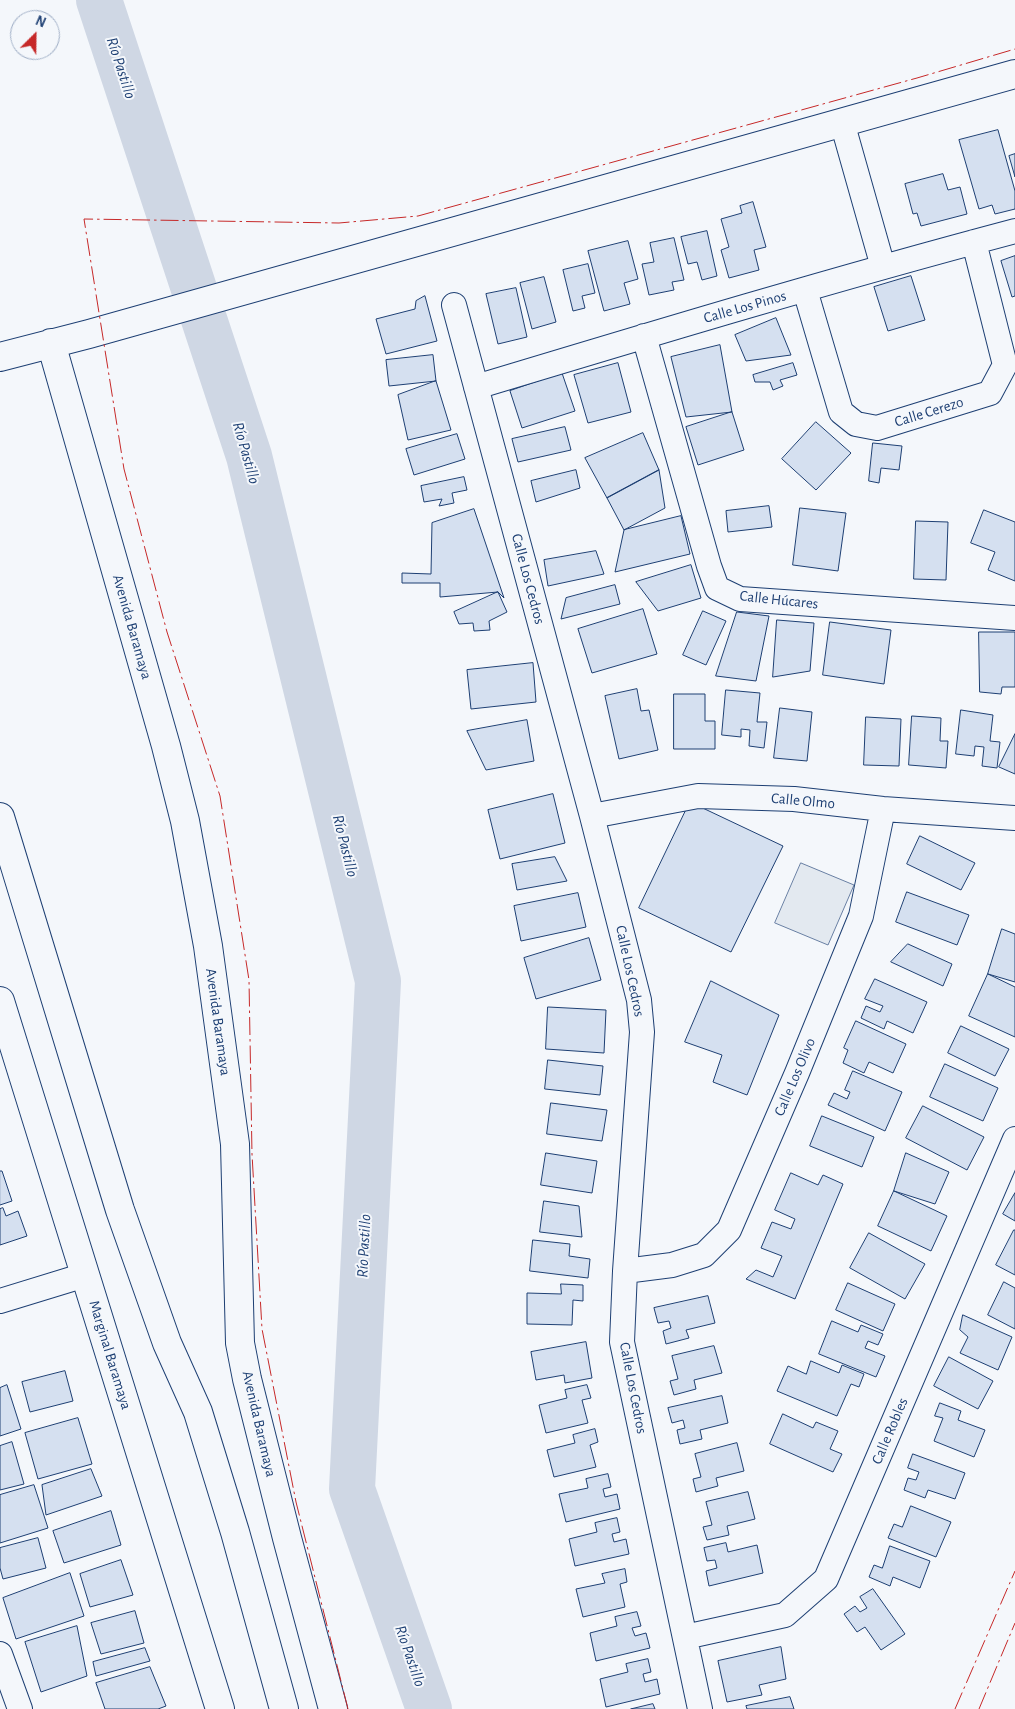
<!DOCTYPE html>
<html>
<head>
<meta charset="utf-8">
<style>
  body { margin:0 }
  #map { position:relative; width:1015px; height:1709px; overflow:hidden; background:#f4f7fb; font-family:"Alegreya Sans",sans-serif }
  canvas { display:block }
  .north { position:absolute; left:10px; top:10px; width:50px; height:50px; box-sizing:border-box; background:#f4f7fb; border:1px solid #9eadc5; border-radius:50%; rotate:23deg; font-size:14px; font-weight:700; line-height:20px; text-align:center; color:#1d3f73 }
  .north::after { content:''; display:block; margin:auto; width:18px; height:22px; background:#c62828; clip-path:polygon(50% 0,100% 100%,50% 72%,0 100%) }
</style>
</head>
<body>
<div id="map">
<canvas width="1015" height="1709"></canvas>
<div class="north">N</div>
</div>
<script>
const c = document.querySelector('canvas').getContext('2d');
c.lineJoin = 'round';
function fill(path, color) { c.fillStyle = color; c.fill(path, 'evenodd'); }
function trace(path, color, width, dash) { c.strokeStyle = color; c.lineWidth = width; c.lineCap = dash ? 'butt' : 'round'; c.setLineDash(dash || []); c.stroke(path); }
function drawText(font, color, halo, rows, align = 'center') {
  c.font = font + ' "Alegreya Sans",sans-serif'; c.lineWidth = 4; c.setLineDash([]); c.textBaseline = 'middle'; c.strokeStyle = halo; c.fillStyle = color; for (const [text, x, y, turn = 0] of rows) {
    c.save(); c.translate(x, y); c.rotate((+turn || 0) * Math.PI / 180); c.textAlign = isNaN(turn) ? turn : align; if (halo) c.strokeText(text, 0, 0); c.fillText(text, 0, 0); c.restore();
  }
}
const green = new Path2D(`
  M801 863 854 885 828 945 775 923Z`);
fill(green, '#e3e9f0');
trace(green, '#687fa3', 1);
trace(new Path2D(`
  M99 0 249 456 378 981 352 1489 429 1709`), '#cfd7e4', 46);
const building = new Path2D(`
  M998 130 1015 191V209L995 214 992 205 979 209 959 140Z
  M1015 154V177L1009 156Z
  M943 174 948 190 960 187 967 214 921 226 917 213 913 214 905 184Z
  M753 202 766 247 754 250 759 270 729 278 721 250 729 247 721 219 742 213 740 206Z
  M707 231 717 276 702 280 697 262 688 264 681 237Z
  M674 238 684 280 672 282 674 290 649 295 642 264 654 262 650 243Z
  M628 241 638 279 624 283 630 304 604 311 588 251Z
  M1015 256V296L1012 297 1001 261Z
  M588 264 595 293 582 296 585 308 573 311 563 270Z
  M911 276 925 320 888 331 874 287Z
  M544 277 556 322 532 329 520 283Z
  M516 288 527 337 498 344 486 294Z
  M425 296 437 341 386 354 376 319 415 309 416 301Z
  M776 318 791 355 746 361 735 335Z
  M720 345 732 412 686 417 671 357Z
  M433 355 436 381 389 386 386 360Z
  M618 363 631 412 588 423 574 375Z
  M793 363 797 375 780 380 783 386 773 390 770 382H755L753 375Z
  M562 373 575 411 522 428 510 391Z
  M436 381 451 430 408 440 398 395Z
  M732 412 744 450 698 465 686 427Z
  M816 422 851 453 816 490 782 459Z
  M565 427 571 450 518 462 512 439Z
  M643 433 659 470 607 498 585 458Z
  M457 434 465 459 414 475 406 449Z
  M873 443 902 446 899 470 881 468 879 483 869 481Z
  M576 470 580 488 536 502 531 481Z
  M659 470 665 508 624 530 607 498Z
  M464 477 467 490 452 493 454 503 439 506 442 499 424 502 421 486Z
  M769 506 772 527 728 532 726 511Z
  M800 508 846 513 838 571 793 565Z
  M474 509 504 598 498 592 440 597V583H402V573L431 574 432 523Z
  M984 510 1015 522V581L988 570 995 552 971 543Z
  M681 516 690 554 615 572 624 530Z
  M916 521 948 522 946 580 914 579Z
  M596 551 604 574 548 586 544 560Z
  M691 565 701 598 658 611 636 582Z
  M615 585 620 604 561 619 566 598Z
  M498 592 507 612 489 621 490 630 474 631 473 623 459 624 454 612Z
  M643 609 657 654 592 673 578 629Z
  M703 611 726 621 706 665 683 655Z
  M737 612 769 616 756 681 716 676Z
  M777 620 814 623 810 671 773 677Z
  M830 622 891 630 884 684 823 675Z
  M979 632H1015V687H1002L1001 694 980 692Z
  M533 663 536 702 471 709 467 670Z
  M637 689 641 711 649 710 658 750 619 759 605 696Z
  M726 690 760 693 757 722H767L764 748 749 746 750 730 741 729V737L722 735Z
  M674 694H705V721H715V749H674Z
  M780 708 812 712 807 761 774 758Z
  M961 710 993 715 990 741 1000 742 997 768 982 766 984 747 975 746 974 756 956 754Z
  M912 716 941 718 940 741H948L946 768 909 765Z
  M866 717 901 719 899 766 864 765Z
  M527 720 534 761 486 770 467 731Z
  M1015 734V774L999 767Z
  M553 794 565 843 500 859 488 810Z
  M690 802 783 846 731 952 639 908Z
  M920 836 975 863 961 890 907 864Z
  M555 857 567 881 517 890 512 864Z
  M907 892 969 915 957 945 896 922Z
  M578 893 586 927 521 941 514 906Z
  M1002 929 1015 934V982L988 974Z
  M589 938 601 980 536 999 524 958Z
  M908 944 952 964 943 986 891 962Z
  M988 974 1015 987V1037L969 1016Z
  M875 979 927 1002 913 1033 887 1021 884 1029 861 1018 866 1006 880 1012 883 1006 865 999Z
  M711 981 779 1015 747 1095 713 1082 722 1055 685 1042Z
  M548 1007 606 1010 604 1053 546 1049Z
  M856 1021 906 1044 893 1073 869 1062 864 1073 843 1063 848 1050 844 1048Z
  M961 1026 1009 1049 995 1076 948 1053Z
  M548 1060 603 1066 600 1095 545 1089Z
  M945 1064 998 1088 983 1121 930 1097Z
  M853 1071 902 1092 885 1131 828 1105 834 1093 847 1099 850 1092 845 1090Z
  M551 1103 607 1110 602 1141 547 1134Z
  M923 1106 984 1137 967 1170 906 1138Z
  M822 1116 874 1137 862 1167 810 1146Z
  M546 1153 597 1161 592 1193 541 1185Z
  M906 1153 949 1172 935 1204 894 1191Z
  M0 1171H2L12 1201 0 1205Z
  M791 1173 818 1185 823 1175 843 1184 795 1299 746 1279 756 1270 773 1277 782 1256 761 1248 772 1222 791 1229 795 1219 775 1210Z
  M894 1191 947 1216 931 1251 878 1226Z
  M1015 1193V1221L1003 1214Z
  M544 1201 579 1206 582 1237 540 1232Z
  M3 1208 6 1216 18 1211 27 1236 0 1245V1209Z
  M1014 1230H1015V1275L996 1265Z
  M869 1233 925 1264 905 1299 850 1268Z
  M533 1240 570 1244 569 1256 590 1259 588 1278 530 1271Z
  M1004 1282 1015 1288V1329L988 1315Z
  M848 1283 895 1304 883 1331 836 1310Z
  M561 1284 583 1285V1301L573 1300 572 1325 527 1324V1293L561 1294Z
  M708 1296 715 1323 686 1330 689 1338 666 1344 663 1331 671 1328 669 1321 658 1323 654 1308Z
  M963 1315 1012 1337 998 1370 960 1353 968 1337 960 1330Z
  M832 1321 858 1332 861 1325 883 1334 878 1345 868 1341 865 1348 885 1356 876 1377 819 1354Z
  M586 1342 592 1378 565 1383 564 1375 536 1380 531 1352Z
  M714 1346 722 1373 694 1380 696 1389 674 1395 670 1381 678 1379 672 1356Z
  M949 1357 993 1381 978 1409 934 1386Z
  M811 1361 839 1373 842 1365 864 1374 859 1387 851 1384 837 1416 777 1391 788 1366 806 1374Z
  M65 1371 73 1401 30 1412 22 1382Z
  M7 1385 21 1429 0 1436V1388Z
  M587 1385 591 1398 582 1400 588 1423 546 1433 539 1405 567 1398 565 1390Z
  M722 1396 728 1423 700 1430 702 1439 680 1444 677 1430 685 1428 683 1420 672 1423 668 1408Z
  M940 1403 961 1411 958 1420 985 1430 974 1457 934 1441 943 1418 935 1416Z
  M783 1414 813 1428 816 1422 838 1431 830 1449 842 1454 833 1472 770 1444Z
  M78 1418 92 1464 38 1479 25 1433Z
  M595 1429 598 1442 590 1445 596 1467 554 1477 547 1450 575 1443 573 1435Z
  M12 1442 24 1484 0 1490V1446Z
  M737 1443 744 1471 716 1478 718 1486 696 1492 693 1479 701 1477 695 1454Z
  M913 1454 965 1473 955 1499 928 1490 925 1498 904 1490 908 1478 916 1480 919 1472 908 1468Z
  M91 1469 102 1496 46 1515 42 1485Z
  M608 1474 611 1487 603 1489 605 1497 617 1494 620 1509 566 1522 559 1494 588 1488 586 1479Z
  M34 1485 48 1528 0 1543V1495Z
  M748 1492 755 1519 727 1526 729 1535 707 1540 703 1527 712 1525 706 1502Z
  M911 1506 951 1522 936 1557 888 1538 894 1524 902 1527Z
  M111 1511 121 1545 64 1563 53 1531Z
  M617 1518 620 1532 612 1534 614 1542 626 1539 629 1554 575 1566 569 1539 597 1532 595 1523Z
  M38 1538 46 1568 3 1579 0 1568V1548Z
  M726 1543 728 1552 757 1545 763 1573 709 1586 706 1571 717 1568 715 1560 707 1561 704 1548Z
  M890 1546 930 1561 920 1588 893 1577 890 1586 869 1577 874 1565 882 1568Z
  M121 1560 133 1595 90 1607 80 1574Z
  M625 1569 627 1582 620 1584 625 1607 583 1617 576 1589 605 1583 602 1574Z
  M70 1573 84 1616 16 1639 3 1598Z
  M873 1589 905 1634 881 1650 865 1627 857 1632 844 1614 855 1606 860 1612 867 1608 860 1597Z
  M135 1611 144 1643 101 1654 91 1623Z
  M637 1612 641 1626 632 1628 635 1636 646 1633 650 1648 596 1661 590 1633 617 1626 615 1617Z
  M77 1626 87 1676 41 1692 25 1642Z
  M781 1647 786 1679 759 1685 762 1695 727 1702 718 1661Z
  M145 1648 150 1661 96 1676 93 1662Z
  M648 1659 651 1672 643 1674 645 1682 657 1679 660 1694 606 1707 600 1679 628 1672 626 1664Z
  M150 1667 166 1706 158 1709H105L96 1683Z
  M790 1697 794 1709H747L746 1706Z
  M653 1704 655 1709H631Z`);
fill(building, '#d5e0f0');
trace(building, '#1d3f73', 1);
const street = new Path2D(`
  M842 122 883 267
  M805 290 841 412 856 424 877 428 990 393 1005 365 974 242
  M454 305 592 816 639 1000 642 1032 625 1271 622 1342 700 1709
  M644 336 709 566 717 588 740 599 1015 618
  M476 387C655 333 834 279 1015 231
  M592 816 698 796 794 799 883 809 1015 818
  M625 1271 672 1265 704 1255 729 1230 797 1073 861 916 883 809
  M0 1301 85 1275
  M685 1637 785 1615 826 1579 1015 1139
  M0 1654 20 1709`);
const secondary = new Path2D(`
  M0 1001 220 1709`);
const highway = new Path2D(`
  M51 343 166 746 185 821 208 946 235 1144 240 1343 247 1379 287 1538 333 1709
  M0 357 89 334 1015 74
  M0 817 120 1210 167 1343 198 1412 235 1532 284 1709`);
trace(street, '#1d3f73', 26);
trace(secondary, '#1d3f73', 30);
trace(highway, '#1d3f73', 30);
trace(street, '#f4f7fb', 24);
trace(secondary, '#f4f7fb', 28);
trace(highway, '#f4f7fb', 28);
trace(new Path2D(`
  M348 1709 296 1502 262 1329 252 1154 249 980 220 796 167 632 124 469 84 219 339 223 418 216 917 78 1015 49
  M955 1709 1015 1571
  M979 1709 1015 1623`), '#c62828', 1, [18, 4, 2.5, 4]);
drawText('15px', '#1d3f73', '#f4f7fb', [
  ["Calle Los Pinos",745,307,-16],
  ["Calle Cerezo",929,412,-17],
  ["Calle Los Cedros",528,579,75],
  ["Calle Húcares",779,600,6],
  ["Avenida Baramaya",132,627,74],
  ["Calle Olmo",803,801,5],
  ["Calle Los Cedros",630,971,78],
  ["Avenida Baramaya",218,1022,82],
  ["Calle Los Olivo",795,1077,-67],
  ["Marginal Baramaya",110,1355,73],
  ["Calle Los Cedros",633,1388,79],
  ["Avenida Baramaya",259,1424,77],
  ["Calle Robles",890,1431,-67]
]);
drawText('italic 16px', '#1d3f73', '#f4f7fb', [
  ["Río Pastillo",121,68,72],
  ["Río Pastillo",246,453,74],
  ["Río Pastillo",345,846,76],
  ["Río Pastillo",364,1246,-87],
  ["Río Pastillo",410,1656,71]
]);
</script>
</body>
</html>
